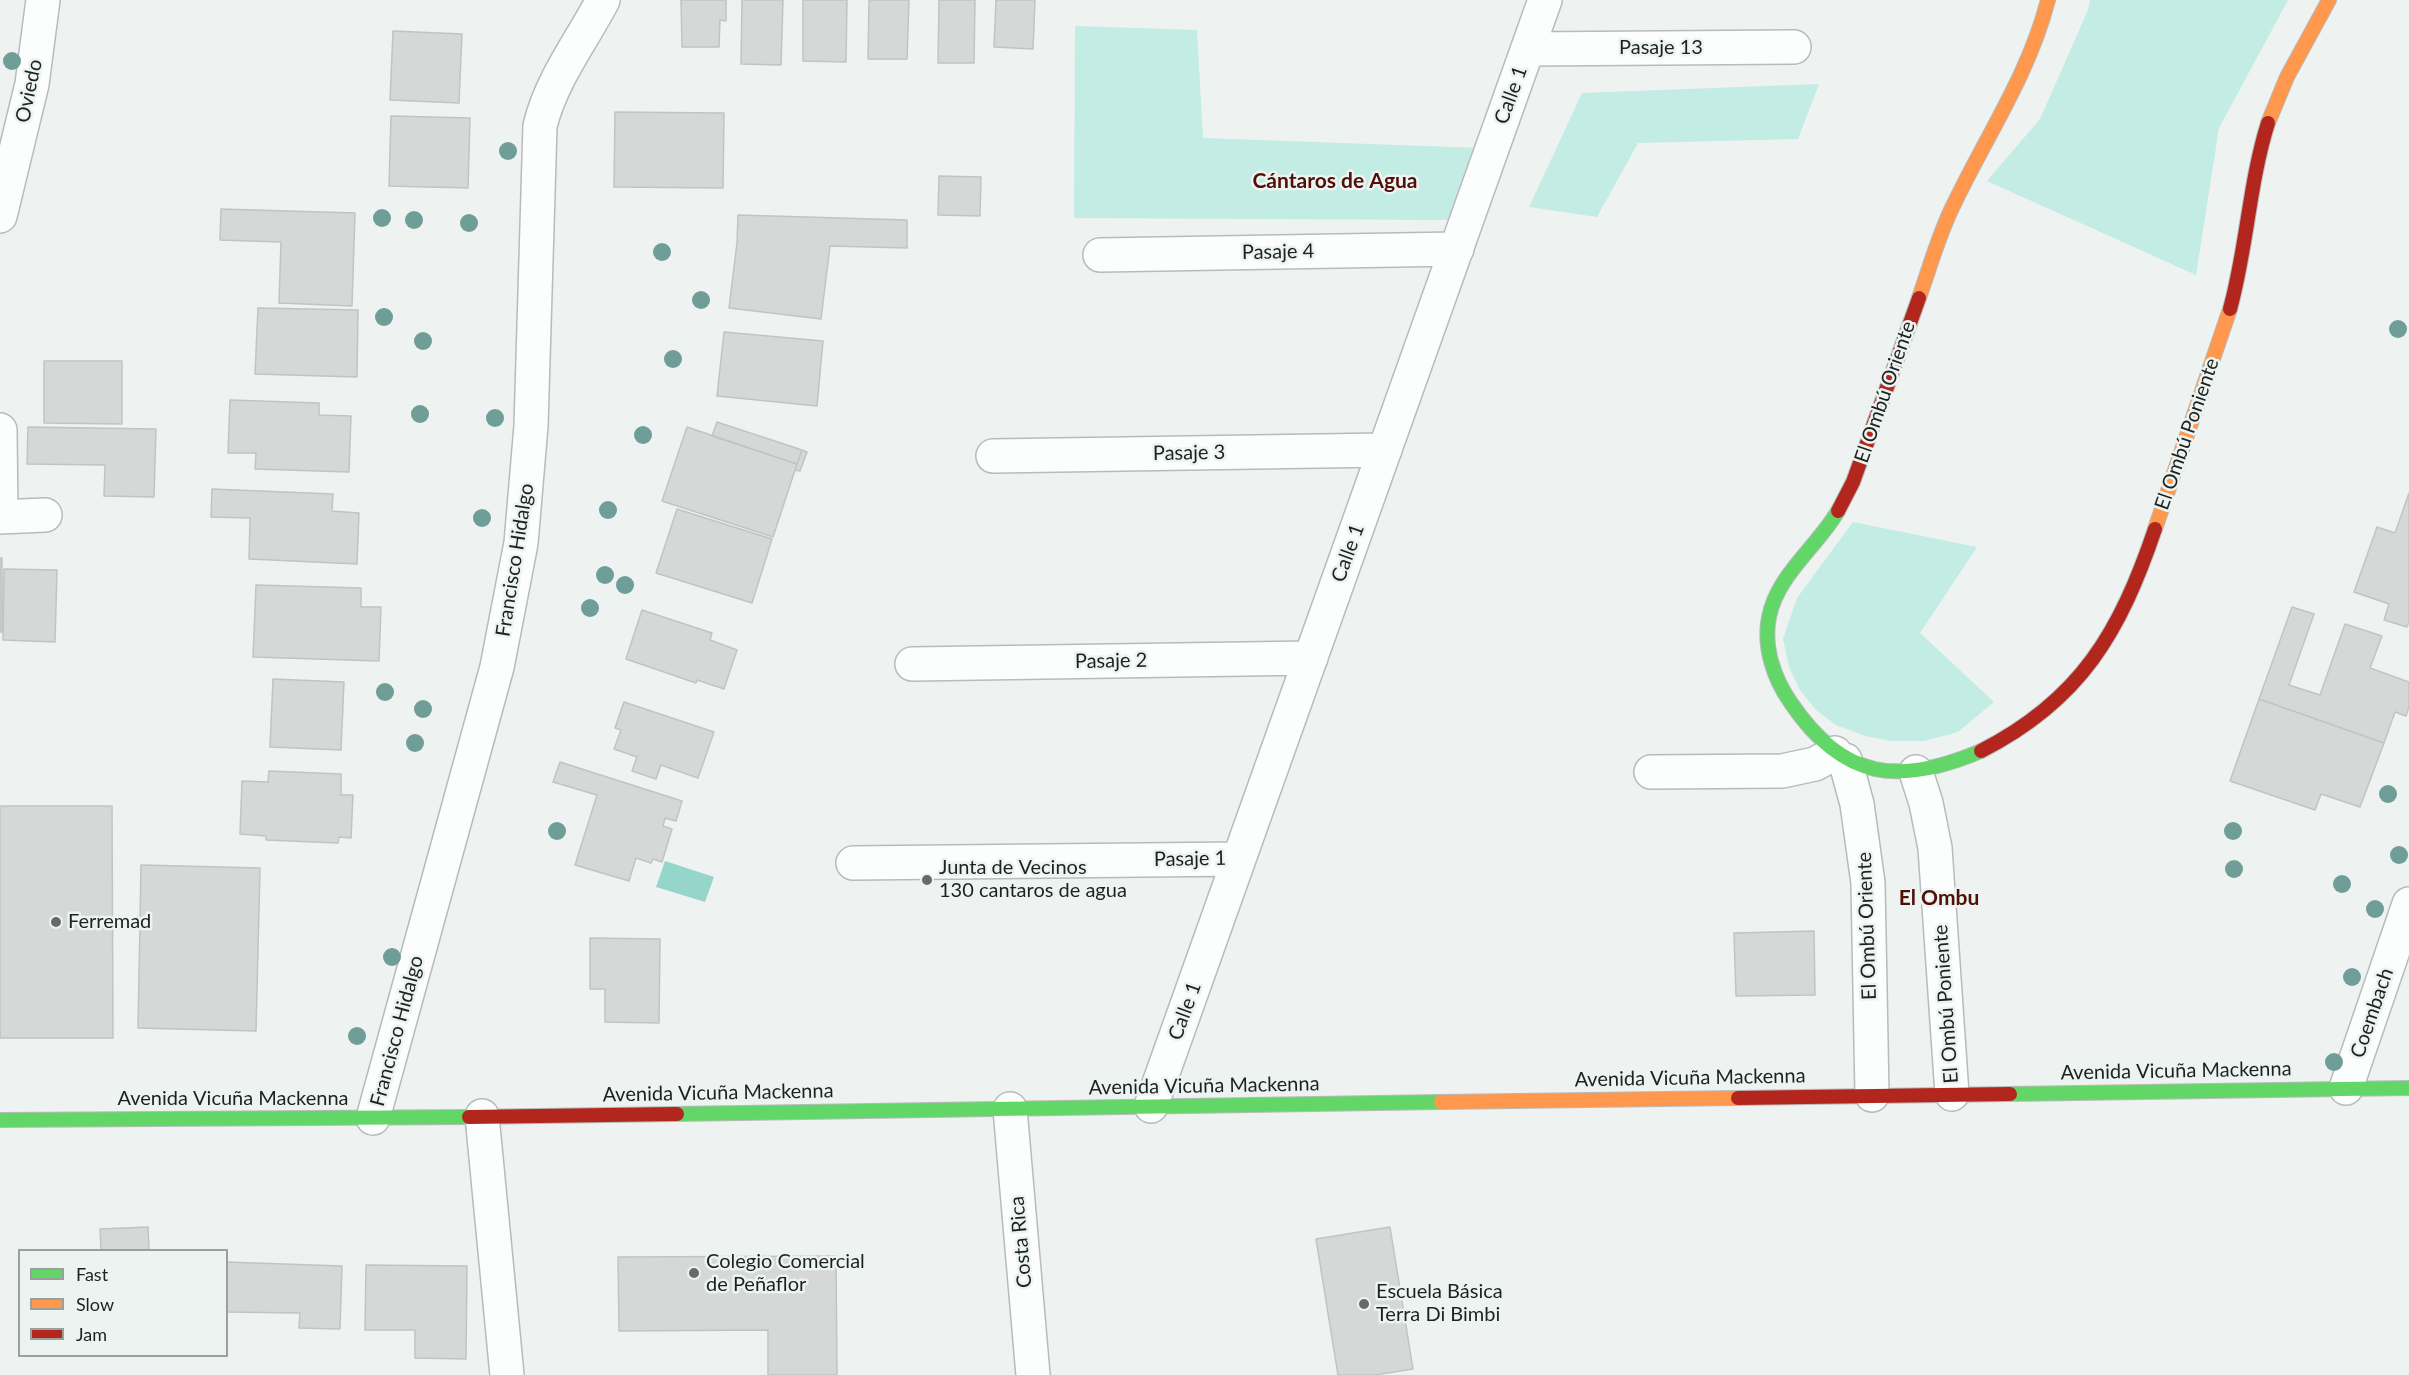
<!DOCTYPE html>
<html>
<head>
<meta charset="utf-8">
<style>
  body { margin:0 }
  #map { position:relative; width:2409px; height:1375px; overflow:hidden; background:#eef2f1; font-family:Lato,sans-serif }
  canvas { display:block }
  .legend { position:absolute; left:18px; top:1249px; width:210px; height:108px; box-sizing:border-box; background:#ecf4f2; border:2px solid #9aa09e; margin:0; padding:8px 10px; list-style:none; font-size:18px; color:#1e2120 }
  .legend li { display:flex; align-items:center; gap:12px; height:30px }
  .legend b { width:30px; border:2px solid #9aa09e }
</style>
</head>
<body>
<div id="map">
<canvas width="2409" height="1375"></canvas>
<ul class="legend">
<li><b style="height:8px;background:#63d668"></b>Fast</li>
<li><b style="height:8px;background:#ff974d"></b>Slow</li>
<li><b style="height:8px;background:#b3261e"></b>Jam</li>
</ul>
</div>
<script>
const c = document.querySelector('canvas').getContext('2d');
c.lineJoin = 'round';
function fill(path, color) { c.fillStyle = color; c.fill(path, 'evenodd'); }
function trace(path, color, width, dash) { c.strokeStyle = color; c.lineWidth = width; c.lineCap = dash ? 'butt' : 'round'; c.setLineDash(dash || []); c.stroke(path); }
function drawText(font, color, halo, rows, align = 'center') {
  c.font = font + ' Lato,sans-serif'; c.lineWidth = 5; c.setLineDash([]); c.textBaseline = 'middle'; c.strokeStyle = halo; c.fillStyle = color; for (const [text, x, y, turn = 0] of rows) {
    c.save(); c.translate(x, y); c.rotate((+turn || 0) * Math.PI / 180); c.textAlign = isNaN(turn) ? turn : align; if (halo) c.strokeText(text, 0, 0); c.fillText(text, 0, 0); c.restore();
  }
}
fill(new Path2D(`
  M2090 0H2288L2219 128 2196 275 1987 181 2040 119 2088 10Z
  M1075 26 1197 30 1203 138 1481 148 1449 220 1074 218Z
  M1819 84 1798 139 1638 143 1597 217 1529 207 1582 93Z
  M1853 522 1977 547 1920 633 1994 702 1958 732 1924 741H1891L1865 736 1836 725 1816 710 1800 690 1789 667 1783 639 1797 598Z`), '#c3ece4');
fill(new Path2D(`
  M665 861 714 877 705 902 656 887Z`), '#96d6ca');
const building = new Path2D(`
  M681 0H726V21L720 20 719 47H682Z
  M742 0H783L781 65 741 64Z
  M803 0H847L846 62 803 61Z
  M869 0H909L907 59H868Z
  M939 0H975L974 63H938Z
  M996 0H1035L1033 49 994 47Z
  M393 31 462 34 459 103 390 100Z
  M615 112 724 113 723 188 614 187Z
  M391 116 470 118 468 188 389 186Z
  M939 176 981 177 980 216 938 215Z
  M221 209 355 213 352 306 279 303 281 242 220 240Z
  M738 215 907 220V248L830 246 821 319 729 308 737 243Z
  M258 308 358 310 357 377 255 374Z
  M724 332 823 341 817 406 717 396Z
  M44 361H122V424L44 423Z
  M230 400 319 403V415L351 416 349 472 255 469 256 453H228Z
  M717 422 802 450 797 464 712 436Z
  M28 427 156 429 154 497 104 496 105 465 27 464Z
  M687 427 797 464 773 537 662 501Z
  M802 450 807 452 800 471 795 470Z
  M212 489 333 494 332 511 359 513 357 564 249 559 250 518 211 517Z
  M2409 493V622L2407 627 2384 620 2389 604 2354 592 2377 527 2395 533Z
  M677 509 772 539 752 603 656 573Z
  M0 558H2V632H0Z
  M4 569 57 570 55 642 3 640Z
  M256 585 361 588V607H381L379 661 253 657Z
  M2292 607 2314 614 2289 685 2320 695 2345 624 2382 636 2370 668 2409 682V707L2406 716 2395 712 2384 743 2259 699Z
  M642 610 712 633 710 640 737 650 724 689 697 680 696 683 626 659Z
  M273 679 344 682 341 750 270 747Z
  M2259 699 2384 743 2360 807 2321 794 2315 810 2230 781Z
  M624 702 714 732 698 778 661 765 656 779 632 771 637 757 614 749 621 730 615 728Z
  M560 762 682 801 676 821 665 818 663 826 672 829 662 862 653 859 651 863 636 858 629 881 575 865 597 795 553 782Z
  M269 771 341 774V795H353L351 838 339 837 338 843 266 840V836L240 834 242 781 268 782Z
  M0 806H112L113 1038H0Z
  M141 865 260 868 256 1031 138 1028Z
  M1814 931 1815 995 1736 996 1734 933Z
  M590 938 660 939 659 1023 605 1022V989H590Z
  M148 1227 149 1250H101L100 1229Z
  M1390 1227 1413 1369 1375 1375H1338L1316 1239Z
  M836 1256 837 1375H768V1330L619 1331 618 1257Z
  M226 1262 342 1266 340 1329 299 1328 300 1313 226 1312Z
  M366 1265 467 1266 466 1359 415 1358V1330H365Z`);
fill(building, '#d5d8d7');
trace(building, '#c1c4c3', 1.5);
const street = new Path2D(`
  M1528 49 1794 47
  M0 216 32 84 43 0
  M1100 255 1457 249
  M0 430 1 517
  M993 456 1385 450
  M0 517 45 515
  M912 664 1311 658
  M1845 760 1857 804 1868 883 1872 1095
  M1651 772 1782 771 1815 764 1835 753
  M1916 772 1926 803 1935 848 1952 1094
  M853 863 1239 859
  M2346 1088 2409 904
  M1151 1106 1545 0
  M1010 1109 1033 1375
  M482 1116 507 1375
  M373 1118 497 667 521 543 531 426 540 126C551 80 581 42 603 0`);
const fast = new Path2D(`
  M1838 511C1817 547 1777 575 1769 617 1763 647 1774 679 1791 703 1843 780 1899 786 1981 751
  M2010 1094 2409 1088
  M677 1114 1441 1102
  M0 1120 469 1117`);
const slow = new Path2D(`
  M2268 123 2287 77 2329 0
  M1919 298C1930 267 1939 233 1954 204 1987 135 2029 74 2048 0
  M2155 529 2230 309
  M1441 1102 1738 1098`);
const jam = new Path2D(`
  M2230 309C2247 248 2249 183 2268 123
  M1838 511 1853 482 1919 298
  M1981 751C2081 700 2120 632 2155 529
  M1738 1098 2010 1094
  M469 1117 677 1114`);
trace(street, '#b8bbbb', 36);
trace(fast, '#b8bbbb', 16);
trace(slow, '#b8bbbb', 16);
trace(jam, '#b8bbbb', 16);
trace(street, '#fcfdfd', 33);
trace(fast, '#63d668', 14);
trace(slow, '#ff974d', 14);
trace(jam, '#b3261e', 14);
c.fillStyle = '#6f9d97';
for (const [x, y] of [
  [12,61],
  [508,151],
  [382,218],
  [414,220],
  [469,223],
  [662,252],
  [701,300],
  [384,317],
  [2398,329],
  [423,341],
  [673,359],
  [420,414],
  [495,418],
  [643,435],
  [608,510],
  [482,518],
  [605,575],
  [625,585],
  [590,608],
  [385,692],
  [423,709],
  [415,743],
  [2388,794],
  [557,831],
  [2233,831],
  [2399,855],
  [2234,869],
  [2342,884],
  [2375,909],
  [392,957],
  [2352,977],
  [357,1036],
  [2334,1062]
]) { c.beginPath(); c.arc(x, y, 9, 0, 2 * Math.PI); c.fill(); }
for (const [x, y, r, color] of [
  [927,880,6,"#676a69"],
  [56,922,6,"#676a69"],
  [694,1273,6,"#676a69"],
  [1364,1304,6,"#676a69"]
]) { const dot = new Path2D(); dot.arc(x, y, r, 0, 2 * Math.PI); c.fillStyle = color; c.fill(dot); trace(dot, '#ecf4f2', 2); }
drawText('20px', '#1e2120', '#ecf4f2', [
  ["Pasaje 13",1661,48],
  ["Oviedo",29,91,-78],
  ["Calle 1",1511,95,-70],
  ["Pasaje 4",1278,252,-1],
  ["El Ombú Oriente",1885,392,-71],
  ["El Ombú Poniente",2187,434,-71],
  ["Pasaje 3",1189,453,-1],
  ["Calle 1",1348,553,-70],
  ["Francisco Hidalgo",515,560,-81],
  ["Pasaje 2",1111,661,-1],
  ["Pasaje 1",1190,859,-1],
  ["El Ombú Oriente",1867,926,-92],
  ["El Ombú Poniente",1946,1004,-94],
  ["Calle 1",1185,1011,-70],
  ["Coembach",2372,1013,-71],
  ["Francisco Hidalgo",397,1031,-75],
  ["Avenida Vicuña Mackenna",2176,1071,-1],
  ["Avenida Vicuña Mackenna",1690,1078,-1],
  ["Avenida Vicuña Mackenna",1204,1086,-1],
  ["Avenida Vicuña Mackenna",718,1093,-1],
  ["Avenida Vicuña Mackenna",233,1099],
  ["Costa Rica",1021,1242,-95]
]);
drawText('20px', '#1e2120', '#ecf4f2', [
  ["Junta de Vecinos",939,868],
  ["130 cantaros de agua",939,891],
  ["Ferremad",68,922],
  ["Colegio Comercial",706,1262],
  ["de Peñaflor",706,1285],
  ["Escuela Básica",1376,1292],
  ["Terra Di Bimbi",1376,1315]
], 'left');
drawText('bold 21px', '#520f07', '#ecf4f2', [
  ["Cántaros de Agua",1335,181],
  ["El Ombu",1939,898]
]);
</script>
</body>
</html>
